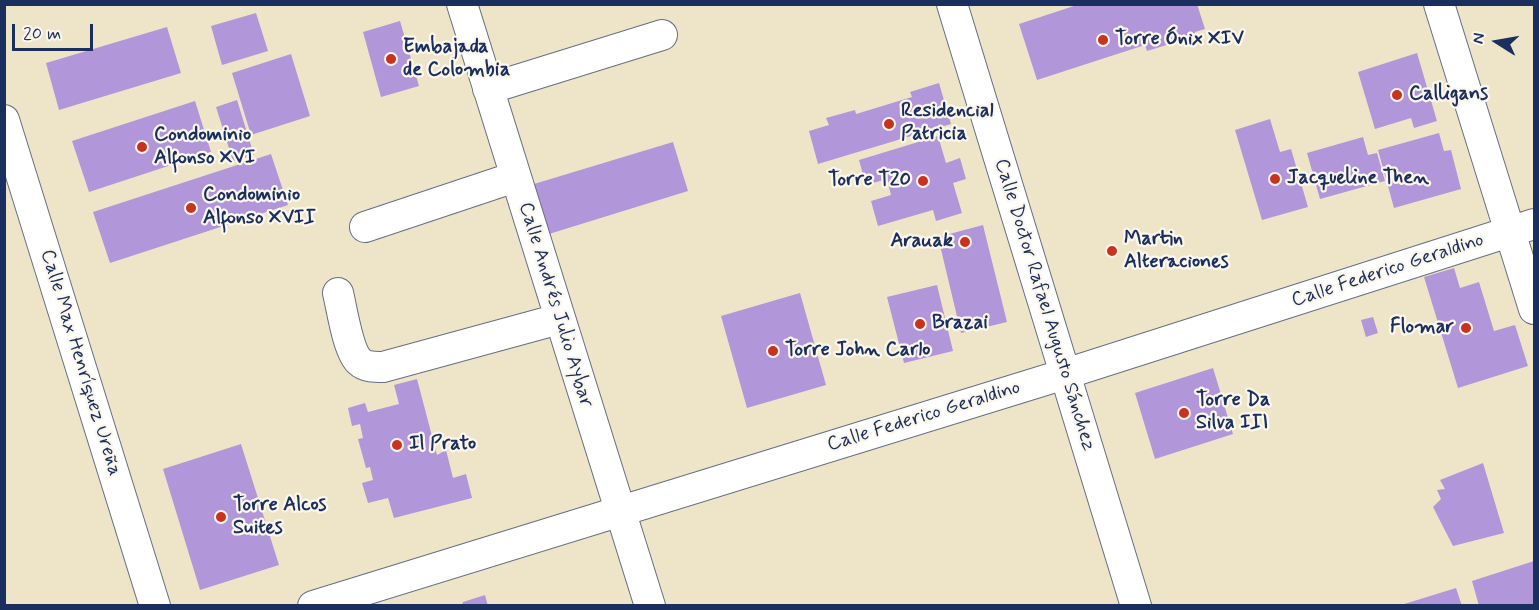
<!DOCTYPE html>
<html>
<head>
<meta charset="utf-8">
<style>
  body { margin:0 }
  #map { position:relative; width:1539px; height:610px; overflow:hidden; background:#eee5c8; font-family:Mynerve,sans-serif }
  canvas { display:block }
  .frame { position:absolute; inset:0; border:6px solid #1b2f5e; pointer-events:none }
  .north { position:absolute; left:1467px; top:12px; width:60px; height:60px; -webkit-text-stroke:4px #fbf7ec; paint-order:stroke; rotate:281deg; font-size:16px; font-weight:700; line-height:24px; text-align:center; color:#1b2f5e }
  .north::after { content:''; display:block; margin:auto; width:21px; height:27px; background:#1b2f5e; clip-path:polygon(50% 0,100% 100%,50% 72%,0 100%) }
  .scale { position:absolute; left:12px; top:24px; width:81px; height:27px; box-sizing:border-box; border:3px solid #1b2f5e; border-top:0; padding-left:8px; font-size:18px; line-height:21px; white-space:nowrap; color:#1b2f5e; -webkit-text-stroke:4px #fbf7ec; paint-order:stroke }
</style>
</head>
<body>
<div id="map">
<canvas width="1539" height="610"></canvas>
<div class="frame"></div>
<div class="north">N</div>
<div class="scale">20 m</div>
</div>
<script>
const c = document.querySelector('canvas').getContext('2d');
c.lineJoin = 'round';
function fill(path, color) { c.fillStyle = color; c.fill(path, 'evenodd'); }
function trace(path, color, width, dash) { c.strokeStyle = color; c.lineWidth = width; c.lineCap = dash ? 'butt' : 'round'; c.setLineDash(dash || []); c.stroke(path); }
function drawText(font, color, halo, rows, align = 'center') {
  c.font = font + ' Mynerve,sans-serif'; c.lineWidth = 4.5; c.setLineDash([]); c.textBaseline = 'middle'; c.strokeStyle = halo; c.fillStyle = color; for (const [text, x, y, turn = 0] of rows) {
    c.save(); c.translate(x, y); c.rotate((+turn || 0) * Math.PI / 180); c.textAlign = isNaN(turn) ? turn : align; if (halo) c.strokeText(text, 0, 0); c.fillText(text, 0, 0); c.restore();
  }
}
fill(new Path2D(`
  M1080 4H1197L1205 29 1195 32 1196 36 1147 51 1145 45 1037 80 1019 24Z
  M256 13 268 51 222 65 211 26Z
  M400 21 419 86 381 97 363 32Z
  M167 27 181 73 59 110 46 63Z
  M1417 53 1437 121 1414 128 1411 118 1375 129 1358 72Z
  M291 54 310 116 251 135 232 73Z
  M939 83 951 124 818 164 809 131 829 125 826 118 855 110 856 114 912 97 910 92Z
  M237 100 254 155 233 161 216 107Z
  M195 101 211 152 89 192 72 141Z
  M1270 119 1280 152 1291 149 1308 207 1262 220 1235 130Z
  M1439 133 1444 151 1451 150 1461 189 1394 208 1378 150Z
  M938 136 946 163 960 158 966 179 953 183 962 213 936 221 933 210 878 226 871 201 891 195 887 179 866 185 859 160Z
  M1363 137 1368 155 1377 153 1385 181 1320 199 1307 153Z
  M673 142 688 191 549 234 534 184Z
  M271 154 288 205 110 263 93 212Z
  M983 225 1007 322 961 333 938 237Z
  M1454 268 1460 288 1479 282 1494 331 1515 325 1528 366 1458 388 1424 277Z
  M937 285 953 351 904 363 887 297Z
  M800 293 826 385 747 408 721 316Z
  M1373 317 1378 333 1366 337 1361 320Z
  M1213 368 1233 434 1155 459 1135 393Z
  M417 379 437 455 446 450 453 478 466 474 472 498 394 518 388 498 368 503 362 483 373 480 370 467 366 468 358 439 363 438 360 424 352 426 348 408 365 403 368 412 399 404 394 385Z
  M241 444 279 565 200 590 163 469Z
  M1483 463 1504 533 1453 546 1433 507 1441 499 1437 490 1445 489 1440 480Z
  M1534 561V606H1479L1472 581Z
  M1456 588 1462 606H1402L1401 605Z
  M485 595 488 606H462L463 602Z`), '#b196d9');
const minor = new Path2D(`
  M462 4 650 606
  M952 4 1136 606
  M1439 4 1534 309
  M488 89 662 35
  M4 120 155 606
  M365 227 515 177
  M338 293C342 309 348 352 360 362 365 367 376 367 383 367L559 319
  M313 606 1065 374 1534 224`);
trace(minor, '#656f83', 32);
trace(minor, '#fff', 30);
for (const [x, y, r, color] of [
  [1103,40,6,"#c8321e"],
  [391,59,6,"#c8321e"],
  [1397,95,6,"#c8321e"],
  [889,124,6,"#c8321e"],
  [142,147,6,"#c8321e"],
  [1275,179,6,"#c8321e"],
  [923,181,6,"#c8321e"],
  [191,208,6,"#c8321e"],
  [965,242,6,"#c8321e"],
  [1112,251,6,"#c8321e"],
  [920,324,6,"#c8321e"],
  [1466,328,6,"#c8321e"],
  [773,351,6,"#c8321e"],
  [1184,413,6,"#c8321e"],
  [397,445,6,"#c8321e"],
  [221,517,6,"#c8321e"]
]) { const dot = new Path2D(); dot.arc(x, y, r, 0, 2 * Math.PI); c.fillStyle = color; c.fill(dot); trace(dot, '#fbf7ec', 2); }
drawText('bold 20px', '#1b2f5e', '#fbf7ec', [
  ["Torre Ónix XIV",1115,40],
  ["Embajada",403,48],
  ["de Colombia",403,71],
  ["Calligans",1409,95],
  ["Residencial",901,112],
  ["Patricia",901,135],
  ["Condominio",154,136],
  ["Alfonso XVI",154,159],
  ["Jacqueline Then",1287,179],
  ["Torre T20",911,181,"right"],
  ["Condominio",203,196],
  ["Alfonso XVII",203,219],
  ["Martin",1124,240],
  ["Alteraciones",1124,263],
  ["Arauak",953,242,"right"],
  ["Brazai",932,324],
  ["Flomar",1454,328,"right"],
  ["Torre John Carlo",785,351],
  ["Torre Da",1196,401],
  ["Silva III",1196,424],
  ["Il Prato",409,445],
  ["Torre Alcos",233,506],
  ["Suites",233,529]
], 'left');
drawText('20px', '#1b2f5e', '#fbf7ec', [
  ["Calle Federico Geraldino",1388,271,-18],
  ["Calle Andrés Julio Aybar",555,305,73],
  ["Calle Doctor Rafael Augusto Sánchez",1044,305,73],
  ["Calle Max Henríquez Ureña",80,363,73],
  ["Calle Federico Geraldino",924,417,-17]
]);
</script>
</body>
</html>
